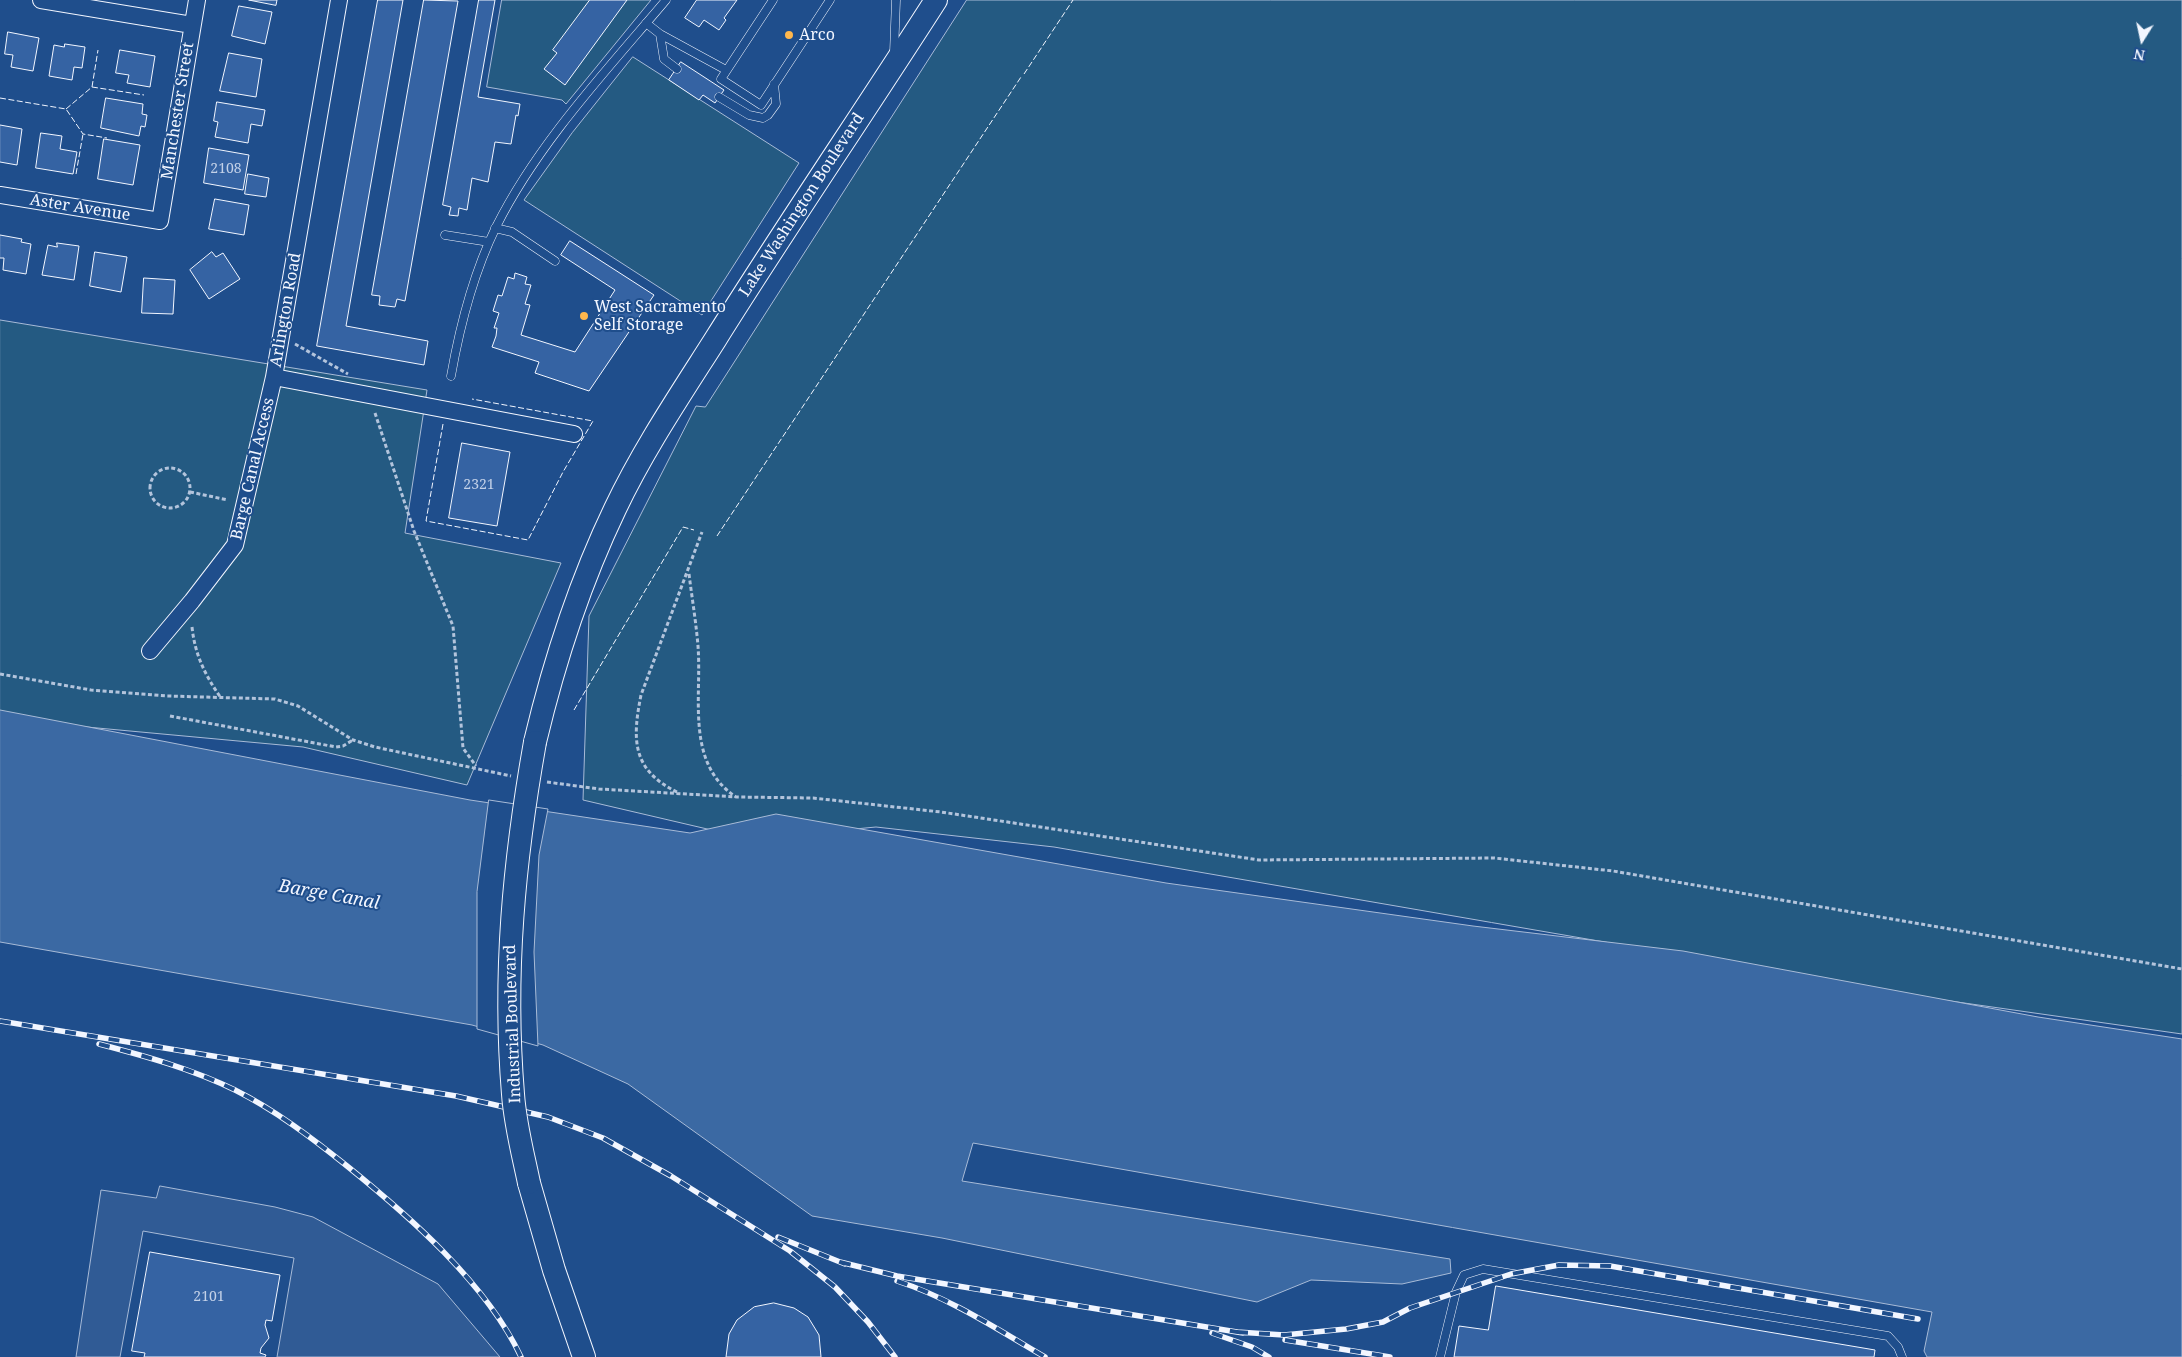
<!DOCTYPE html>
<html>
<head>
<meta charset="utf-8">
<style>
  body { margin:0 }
  #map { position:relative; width:2182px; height:1357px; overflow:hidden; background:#1f4e8c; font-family:"Noto Serif",serif }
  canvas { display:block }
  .north { position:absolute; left:2117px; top:15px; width:50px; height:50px; -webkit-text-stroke:4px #1f4e8c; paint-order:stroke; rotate:190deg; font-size:14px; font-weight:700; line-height:20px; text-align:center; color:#f2f6ff }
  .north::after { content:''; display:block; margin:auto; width:18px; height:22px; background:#f2f6ff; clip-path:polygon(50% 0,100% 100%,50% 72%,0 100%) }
</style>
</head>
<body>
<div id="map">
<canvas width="2182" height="1357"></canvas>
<div class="north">N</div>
</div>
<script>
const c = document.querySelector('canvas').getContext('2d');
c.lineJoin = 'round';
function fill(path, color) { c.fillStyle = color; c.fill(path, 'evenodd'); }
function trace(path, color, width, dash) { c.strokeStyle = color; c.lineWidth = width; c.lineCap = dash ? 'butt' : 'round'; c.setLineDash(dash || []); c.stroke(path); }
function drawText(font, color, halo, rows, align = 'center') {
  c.font = font + ' "Noto Serif",serif'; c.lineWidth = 4; c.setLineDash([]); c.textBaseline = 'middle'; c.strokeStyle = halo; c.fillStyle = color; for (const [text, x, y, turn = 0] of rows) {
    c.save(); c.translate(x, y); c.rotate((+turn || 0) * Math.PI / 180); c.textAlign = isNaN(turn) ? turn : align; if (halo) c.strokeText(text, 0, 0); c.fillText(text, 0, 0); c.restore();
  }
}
const green = new Path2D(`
  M502 0H651L566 104 562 100 487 87Z
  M967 0H2182V1034L1929 998 1054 847 876 827 750 839 583 800 589 616 696 406 705 407Z
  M633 57 799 163 702 315 524 200 572 133Z
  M0 320 427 390 405 533 561 563 467 785 303 747 0 719Z`);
fill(green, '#245a82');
trace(green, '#a8bbd7', 1);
const parking = new Path2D(`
  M160 1186 275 1207 313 1217 438 1284 500 1357H277L294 1258 143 1231 120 1357H76L101 1190 156 1198Z`);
fill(parking, '#305b95');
trace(parking, '#a8bbd7', 1);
const water = new Path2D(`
  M0 710 470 800 690 833 776 814 1166 883 1473 926 1683 951 2038 1017 2182 1039V1357H1927L1924 1351 1932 1312 973 1143 962 1181 1450 1259 1451 1273 1402 1284 1311 1280 1257 1302 942 1238 812 1216 628 1084 543 1045 472 1025 0 942Z`);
fill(water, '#3b69a3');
trace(water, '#a8bbd7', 1);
const pier = new Path2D(`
  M489 800 548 809 539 855 534 952 538 1046 477 1029V892Z`);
fill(pier, '#1f4e8c');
trace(pier, '#a8bbd7', 1);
const building = new Path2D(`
  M249 0H277L276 5Z
  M378 0H403L346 326 428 341 424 365 317 346Z
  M424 0 458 1 405 301 397 299 395 307 379 305 380 296 372 295Z
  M479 0H495L478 97 520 104 518 116 516 115 511 144 495 142 488 182 472 178 467 210 459 208 458 216 449 215 451 207 443 205Z
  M590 0H627L565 85 544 69 557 53 553 50Z
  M697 0H737L724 18 726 20 719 30 704 20 699 27 685 18Z
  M239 6 272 12 265 44 232 36Z
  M8 32 39 38 33 71 11 67 13 55 5 54Z
  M65 44 85 47 82 68 74 67 72 80 49 76 54 45 64 47Z
  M120 50 155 56 150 87 127 83 129 75 116 73Z
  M229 53 262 59 256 97 220 91Z
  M681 62 724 90 715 103 703 95 699 100 669 80Z
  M106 98 143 104 142 114 147 115 145 127 141 126 139 136 101 128Z
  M217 102 265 110 262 126 251 124 248 143 215 137 218 122 214 121Z
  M0 125 22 129 17 165 0 162Z
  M41 133 62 136 60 149 77 152 73 174 36 168Z
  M104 139 140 145 133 185 98 179Z
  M209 148 249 155 243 190 204 183Z
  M248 174 269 178 266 197 245 194Z
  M215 199 249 205 244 235 209 229Z
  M0 235 22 239 21 242 31 244 26 274 3 270 4 258H0Z
  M570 241 654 295 589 391 535 373 539 362 492 347 496 336 497 328H494L499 313 493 311 498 295 502 296 508 277 514 279 515 273 527 277 525 284 531 285 525 304 530 305 521 335 575 352 615 290 561 255Z
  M57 243 79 246 74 280 42 275 48 245 57 247Z
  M95 252 127 257 121 292 90 286Z
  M212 252 216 257 223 253 240 279 209 299 190 270Z
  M144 278 175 280 173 314 142 313Z
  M462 443 510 452 497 526 449 518Z
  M150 1252 280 1275 272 1321 266 1320 265 1325 269 1338 261 1348 260 1353 266 1355 265 1357H144L145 1353 132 1351Z
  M1496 1286 1875 1350 1874 1357H1454L1459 1326 1488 1330Z
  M774 1303 794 1308 808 1317 819 1335 821 1357H726L729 1334 737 1320 754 1307Z`);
fill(building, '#3563a3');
trace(building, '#f2f6ff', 1);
const service = new Path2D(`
  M773 0 721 79 761 105 830 0
  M646 23 660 34 726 70
  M660 34 664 59 677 69
  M894 53 896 0
  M719 97 749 115 763 118 768 115 776 104 774 84
  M495 228 512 232 555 261
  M445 235 489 242
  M451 376C460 325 473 274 496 227 538 143 606 71 666 0
  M1440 1357 1456 1292 1464 1275 1483 1269 1888 1336 1898 1347 1902 1357`);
const minor = new Path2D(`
  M41 0 192 25
  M339 0 274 377 574 434
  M0 195 160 221 197 0
  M150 651 192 601 235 545 274 377`);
const secondary = new Path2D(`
  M535 742C554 662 579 584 615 509 643 450 680 395 715 340 787 225 863 114 936 0
  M529 1183 554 1270 584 1357`);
trace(service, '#f2f6ff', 9);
trace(minor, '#f2f6ff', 18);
trace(secondary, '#f2f6ff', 24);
trace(new Path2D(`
  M295 344 348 374
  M375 413 414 531 453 626 463 748 476 766
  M150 488a20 20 0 1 1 40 0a20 20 0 1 1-40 0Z
  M190 492 228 500
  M689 574C692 598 696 622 698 646 702 698 685 763 736 797
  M192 627C195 655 205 675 221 698
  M0 674 91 690 167 696 275 699 298 706 353 740 375 747 511 776
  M170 716 336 747 343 746 353 740
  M547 782 599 789 737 797 813 798 941 812 1259 860 1494 858 1613 871 2182 969
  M677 792C632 770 632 740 641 695L702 532`), '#b3c4dc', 3, [4, 2.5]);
trace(service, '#1f4e8c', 8);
trace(minor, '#1f4e8c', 16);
trace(secondary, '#1f4e8c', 22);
const rail = new Path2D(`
  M0 1021 456 1096 548 1117 603 1138 671 1176 790 1251 835 1287 868 1322 895 1357
  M99 1044C145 1056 192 1069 235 1090 275 1110 312 1138 347 1166 409 1216 487 1284 521 1357
  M778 1237 845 1264
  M840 1262 897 1276 1243 1333
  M897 1281C950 1298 997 1329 1045 1357
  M1237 1332 1284 1335 1346 1329 1383 1322 1410 1308 1511 1274 1559 1265 1610 1266 1918 1319
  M1212 1333 1252 1347 1269 1357
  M1285 1340 1390 1357`);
trace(rail, '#f2f6ff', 5.5);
trace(rail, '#1f4e8c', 4, [11]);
const secondaryBridge = new Path2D(`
  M529 1183C523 1154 515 1124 513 1094 503 973 514 861 535 742`);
trace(secondaryBridge, '#f2f6ff', 24, []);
trace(secondaryBridge, '#1f4e8c', 22);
trace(new Path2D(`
  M1024 74 1073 0
  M92 87 98 50
  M0 98 66 109 83 134 107 138
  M66 109 92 87 144 95
  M76 174 83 134
  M443 424 426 521 528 540 563 472 593 421 472 399
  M717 536 1021 77
  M574 710 683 527 694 530`), '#f2f6ff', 1, [6, 2.5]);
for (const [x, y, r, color] of [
  [789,35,5,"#ffb74d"],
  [584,316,5,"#ffb74d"]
]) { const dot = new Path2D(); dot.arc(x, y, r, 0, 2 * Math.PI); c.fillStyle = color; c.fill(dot); trace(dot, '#1f4e8c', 2); }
drawText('14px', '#c3d1e8', null, [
  ["2108",226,169],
  ["2321",479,485],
  ["2101",209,1297]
]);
drawText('16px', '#f2f6ff', '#1f4e8c', [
  ["Arco",799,35],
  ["West Sacramento",594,307],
  ["Self Storage",594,325]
], 'left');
drawText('16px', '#f2f6ff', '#1f4e8c', [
  ["Manchester Street",178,111,-81],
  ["Lake Washington Boulevard",802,205,-57],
  ["Aster Avenue",80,208,9],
  ["Arlington Road",286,310,-80],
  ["Barge Canal Access",253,469,-77],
  ["Industrial Boulevard",513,1024,-92]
]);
drawText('italic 18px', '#f2f6ff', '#1f4e8c', [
  ["Barge Canal",329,895,10]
]);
</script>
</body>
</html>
